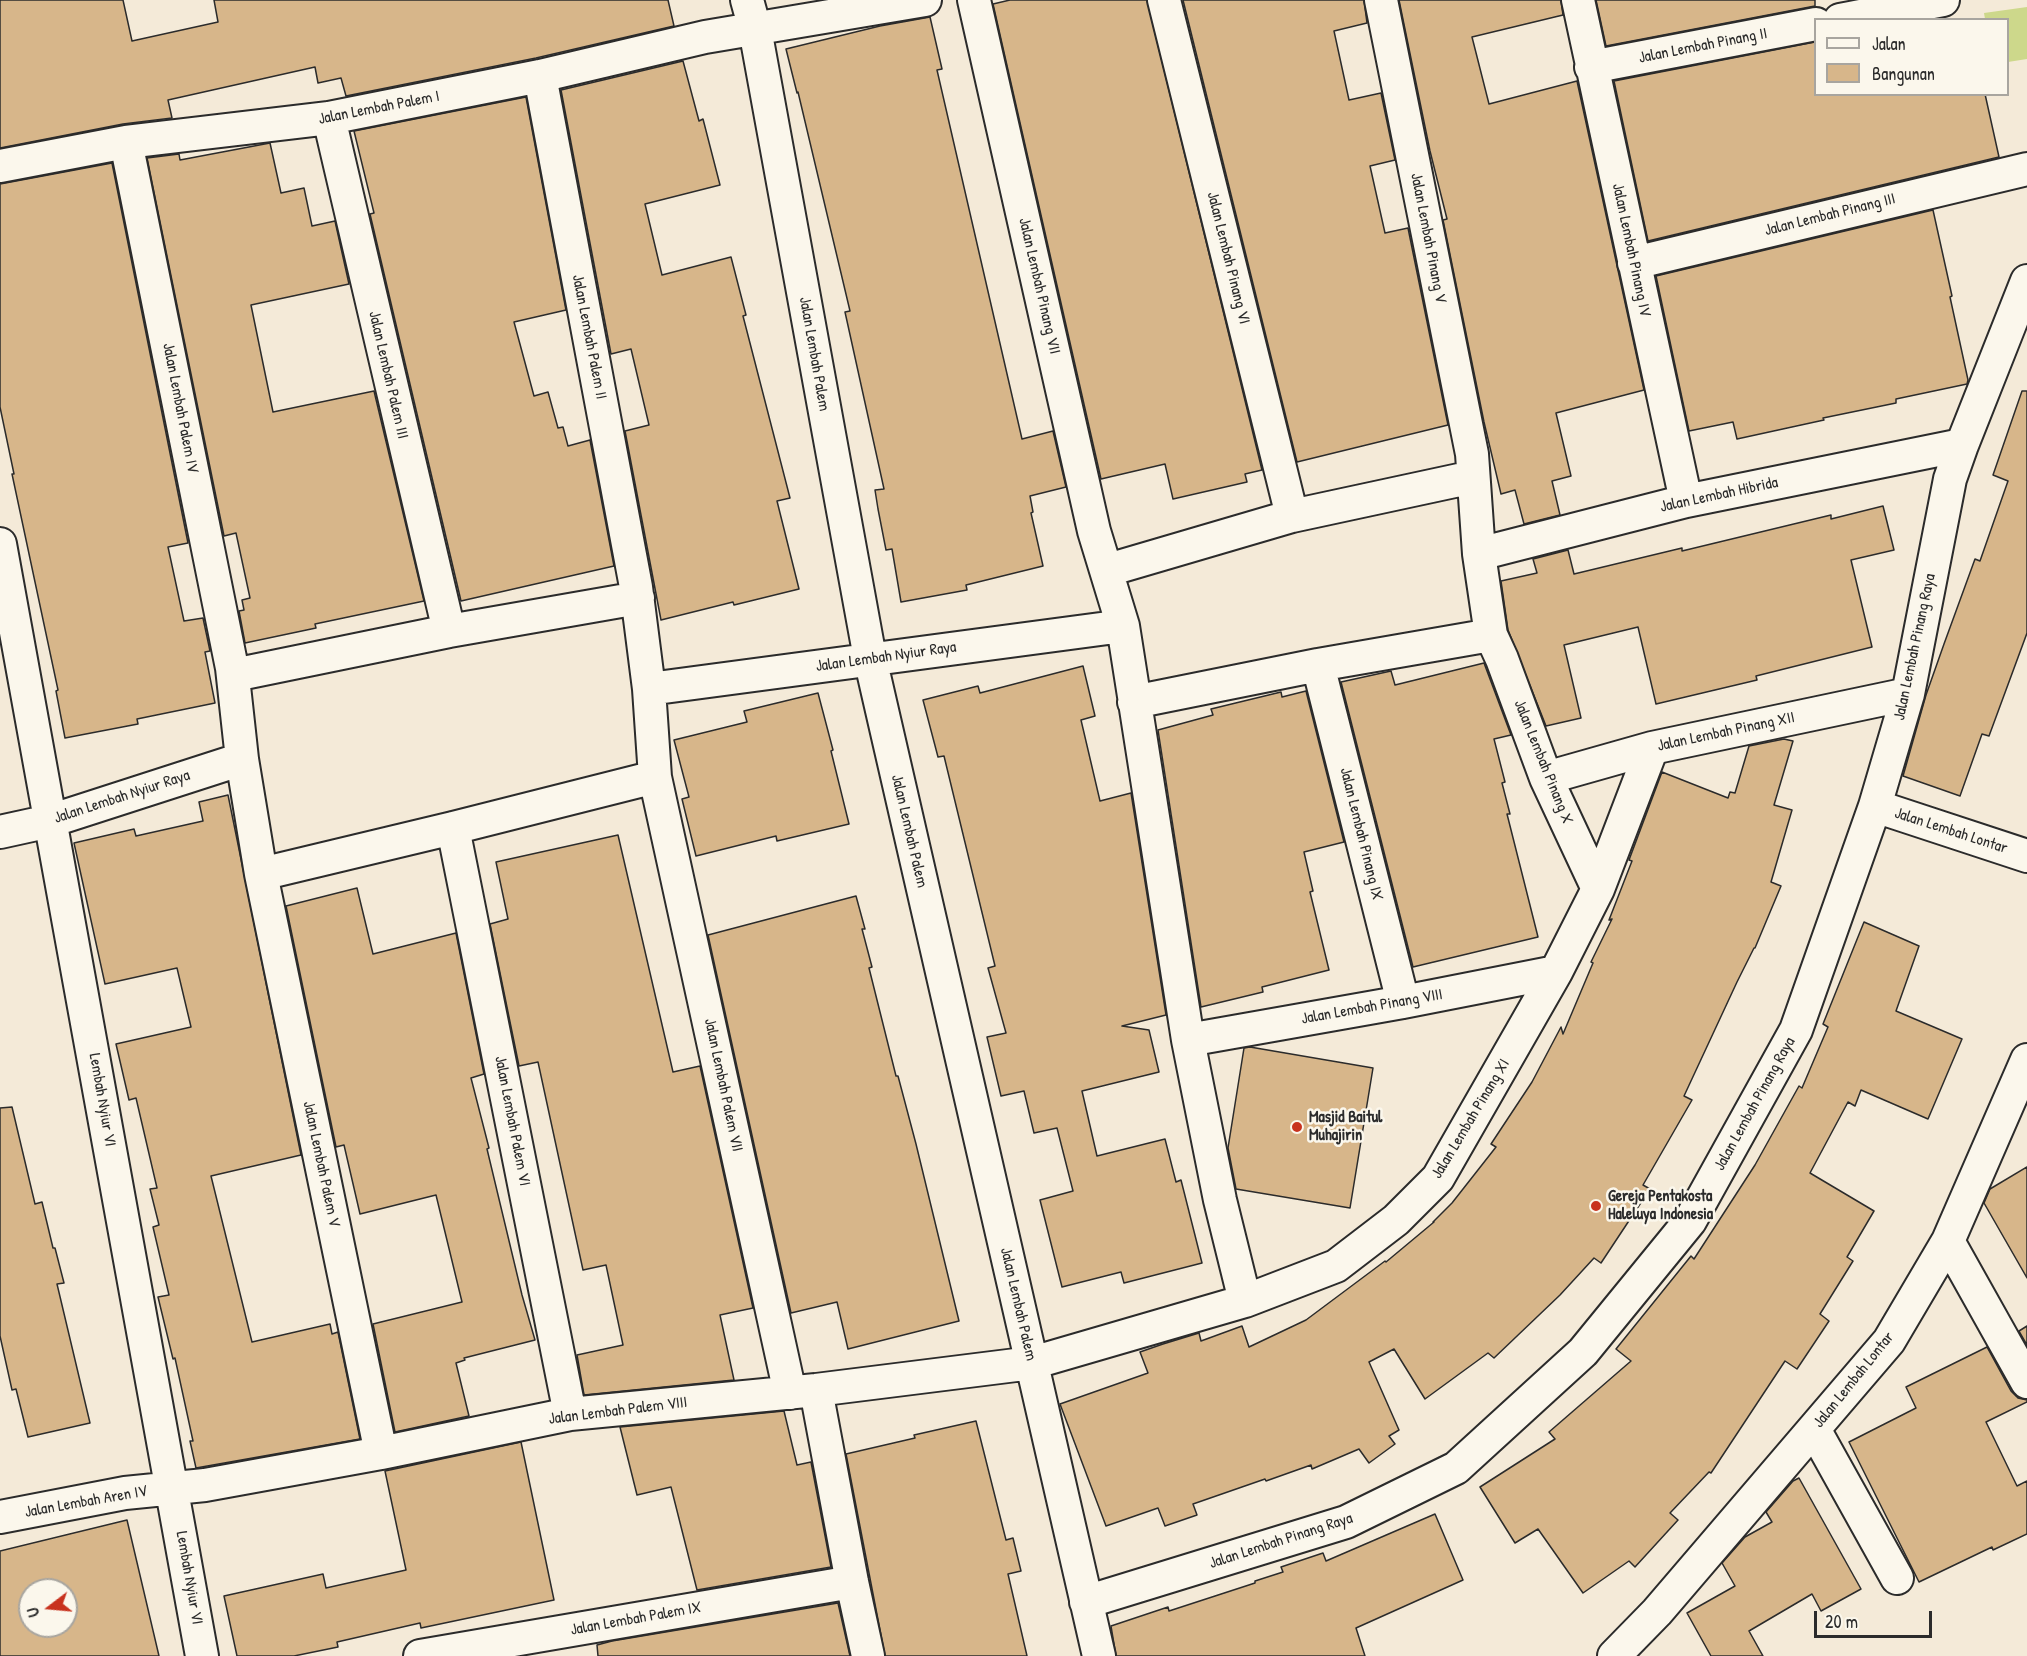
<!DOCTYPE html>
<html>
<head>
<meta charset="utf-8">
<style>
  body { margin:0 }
  #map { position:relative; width:2027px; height:1656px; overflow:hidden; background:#f4ead8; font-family:"Patrick Hand",sans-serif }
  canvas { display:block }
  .legend { position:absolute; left:1814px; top:18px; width:195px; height:78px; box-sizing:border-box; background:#fbf7ec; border:2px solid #a8a59f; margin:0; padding:8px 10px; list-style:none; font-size:18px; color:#2b2b2b }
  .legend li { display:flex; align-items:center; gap:12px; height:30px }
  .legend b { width:30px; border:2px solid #a8a59f }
  .north { position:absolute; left:18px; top:1578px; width:60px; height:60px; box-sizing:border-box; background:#fbf7ec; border:2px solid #a8a59f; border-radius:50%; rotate:254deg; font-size:16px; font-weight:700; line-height:24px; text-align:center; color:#2b2b2b }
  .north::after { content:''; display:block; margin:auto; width:21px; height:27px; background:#c8321e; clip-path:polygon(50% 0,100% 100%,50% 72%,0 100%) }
  .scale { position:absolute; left:1814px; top:1611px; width:118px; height:27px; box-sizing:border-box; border:3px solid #2b2b2b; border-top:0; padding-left:8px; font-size:18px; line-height:21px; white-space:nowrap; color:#2b2b2b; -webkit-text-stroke:4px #fbf7ec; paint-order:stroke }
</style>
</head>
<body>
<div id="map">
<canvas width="2027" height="1656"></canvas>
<ul class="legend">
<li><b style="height:8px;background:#fbf7ec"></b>Jalan</li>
<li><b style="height:16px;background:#d7b68a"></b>Bangunan</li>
</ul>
<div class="north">U</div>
<div class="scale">20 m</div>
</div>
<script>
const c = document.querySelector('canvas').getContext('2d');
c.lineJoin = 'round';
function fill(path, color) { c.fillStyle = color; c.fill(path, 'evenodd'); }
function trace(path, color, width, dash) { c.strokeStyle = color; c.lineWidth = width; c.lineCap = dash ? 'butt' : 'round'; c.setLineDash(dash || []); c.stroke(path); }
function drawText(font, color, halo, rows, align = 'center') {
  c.font = font + ' "Patrick Hand",sans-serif'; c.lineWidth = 5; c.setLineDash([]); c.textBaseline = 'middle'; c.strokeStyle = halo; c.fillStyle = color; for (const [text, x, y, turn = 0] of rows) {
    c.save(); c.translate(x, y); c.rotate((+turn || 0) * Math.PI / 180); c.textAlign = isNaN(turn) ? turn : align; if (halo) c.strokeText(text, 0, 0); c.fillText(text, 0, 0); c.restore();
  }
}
fill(new Path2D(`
  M2027 7V59L2008 62V20L1985 19 1984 13Z`), '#cdd88b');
const building = new Path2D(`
  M0 0H123L132 41 218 22 214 0H668L674 26 536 58 346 96 341 78 318 83 315 67 168 100 172 118 123 124 0 148Z
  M1010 0H1147L1262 470 1245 474 1247 482 1173 499 1165 464 1101 479 993 4Z
  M1183 0H1364L1367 23 1334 31 1349 100 1381 93 1395 160 1370 166 1385 233 1408 228 1448 425 1297 462Z
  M1399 0H1561L1563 15 1472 37 1489 104 1577 81 1644 390 1556 413 1571 476 1552 481 1560 515 1524 524 1515 490 1501 494 1484 422 1443 220 1447 219 1430 151Z
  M1596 0H1815V6L1606 46Z
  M930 17 942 69 937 70 1022 439 1053 431 1066 487 1030 496 1033 512 1031 513 1043 566 966 585 967 590 901 602 892 549 886 550 878 509 875 490 884 489 845 312 850 311 798 92 797 93 786 49 880 26Z
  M1815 42V94H1985L1999 157 1648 241 1614 81Z
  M683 61 699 121 703 119 720 185 645 204 662 275 731 257 746 315 743 316 790 498 777 501 799 589 734 605 733 602 661 620 625 431 649 425 631 349 611 354 561 90Z
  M526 97 566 310 514 322 534 396 548 392 558 428 563 427 568 446 590 440 614 566 461 601 370 214 374 213 354 131Z
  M270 143 281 193 304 188 312 226 335 221 349 284 251 305 273 412 374 391 424 601 315 624 316 628 245 643 239 611 244 610 242 600 250 598 236 533 224 536 147 158 179 154 180 160Z
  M112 163 188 543 168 547 184 621 203 618 210 651 205 652 215 703 137 719 138 724 65 738 56 691 58 690 12 474H14L0 407V184Z
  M1933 210 1952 296 1950 297 1968 380 1967 384 1896 399V403L1823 418 1824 420 1737 439 1733 422 1689 431 1656 276Z
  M2022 391H2027V633L1989 736 1982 734 1960 796 1903 776 1926 695 1944 644 1975 559 1980 561 2008 481 1993 475Z
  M1883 506 1894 550 1851 560 1872 647 1756 676 1757 680 1656 704 1638 627 1564 645 1581 718 1546 726 1508 630 1501 581 1537 573 1533 559 1568 550 1574 574 1682 548V551L1831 515V519Z
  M1484 663 1511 735 1494 739 1505 782 1502 783 1510 814H1507L1538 937 1413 967 1341 682 1391 671 1395 685Z
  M1083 666 1095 716 1081 720 1100 801 1131 793 1166 1015 1122 1026 1149 1030 1159 1072 1082 1091 1097 1156 1165 1139 1176 1182 1181 1180 1202 1263 1124 1283 1121 1272 1062 1287 1040 1200 1073 1191 1057 1128 1034 1133 1024 1091 1001 1096 987 1037 1006 1033 988 968 995 966 944 756 938 757 923 700 978 686 980 693Z
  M1306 691 1344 842 1304 852 1313 891 1310 892 1329 970 1262 987 1263 992 1201 1007 1158 730 1213 715 1211 709 1281 692 1282 697Z
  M818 693 833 750 831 751 849 824 777 841 776 836 696 856 682 799 689 797 674 740 747 722 744 711Z
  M1784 739 1793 741 1774 805 1792 810 1771 882 1781 886 1755 948H1754L1737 982 1684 1096 1692 1100 1643 1185 1650 1189 1601 1263 1594 1258 1560 1295 1494 1358 1488 1353 1425 1399 1394 1349 1369 1362 1399 1430 1389 1436 1395 1444 1369 1463 1359 1449 1312 1469 1311 1465 1266 1481 1265 1479 1193 1504 1197 1515 1165 1526 1158 1508 1106 1526 1060 1404 1148 1373 1140 1352 1163 1344 1199 1333 1201 1341 1242 1326 1249 1347 1306 1320 1385 1261 1386 1262 1434 1222H1433L1452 1203 1496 1147 1491 1144 1532 1082 1561 1027 1563 1034 1593 963 1591 962 1612 919 1609 920 1632 861 1629 860 1662 772 1728 798 1730 792 1735 793 1749 746Z
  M228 795 301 1155 211 1176 252 1342 330 1324 332 1334 338 1332 360 1439 196 1468 190 1441H193L175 1358 173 1359 158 1297 169 1295 153 1227 159 1225 150 1189 157 1188 136 1098 129 1100 116 1044 191 1027 177 968 105 984 74 843 134 829 136 836 203 821 199 802Z
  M618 835 673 1072 700 1066 753 1308 720 1315 734 1380 584 1395 577 1355 623 1345 606 1265 583 1270 538 1062 519 1066 490 924 508 919 496 862Z
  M357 888 373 954 456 933 484 1074 471 1078 489 1148 487 1149 522 1295 535 1340 464 1358 465 1360 456 1363 469 1416 395 1432 373 1324 462 1302 436 1195 360 1214 344 1145 336 1147 286 906Z
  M856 896 865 929H862L872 967 869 968 896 1076H898L916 1144 959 1321 848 1349 837 1302 791 1313 708 935Z
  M1864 922 1919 946 1896 1011 1962 1039 1928 1119 1861 1090 1855 1106 1848 1102 1810 1173 1874 1211 1847 1257 1853 1261 1820 1314 1829 1321 1797 1369 1785 1361 1711 1473 1709 1472 1670 1513 1678 1520 1635 1567 1629 1561 1583 1593 1538 1529 1515 1543 1480 1487 1555 1439 1549 1432 1631 1361 1616 1349 1691 1256 1694 1259 1755 1165 1799 1086 1802 1088 1828 1027 1823 1024Z
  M1250 1047 1373 1068 1350 1208 1236 1189 1228 1148 1244 1048Z
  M12 1107 35 1204 42 1202 53 1248H55L64 1283 57 1284 90 1423 28 1437 16 1389 12 1390 0 1336V1108Z
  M2027 1167V1278L1984 1203 1990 1189Z
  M2027 1326V1345L2019 1331Z
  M1987 1347 2011 1391 2018 1398 2027 1400V1402L1986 1422 2017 1486 2027 1481V1534L1993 1550 1992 1547 1919 1582 1849 1442 1916 1408 1906 1387Z
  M784 1411 797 1465 811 1462 831 1567 697 1590 671 1487 637 1495 620 1427Z
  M976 1421 1006 1540 1013 1538 1021 1571 1008 1574 1027 1656H885L846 1454 915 1438 914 1435Z
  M521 1442 554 1600 421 1628 420 1623 337 1642 338 1647 294 1656H237L224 1596 323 1574 326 1588 406 1570 385 1471Z
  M1799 1478 1861 1589 1821 1611 1812 1594 1749 1631 1763 1656H1711L1687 1613 1735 1586 1722 1563 1745 1537 1772 1522 1766 1512 1793 1481Z
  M1435 1514 1463 1580 1356 1628 1365 1656H1116L1111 1626 1168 1607 1169 1611 1255 1583V1581L1283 1572 1281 1567 1323 1553 1326 1561Z
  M127 1520 159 1656H0V1551ZM30 1590H66V1626H30Z
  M838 1603 850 1656H598L597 1645 612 1641Z`);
fill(building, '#d7b68a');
trace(building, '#2b2b2b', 1.5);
const street = new Path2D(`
  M747 0 755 29 870 658 1099 1656
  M974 0 1094 531 1123 626 1188 1040 1220 1200 1245 1301
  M1164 0 1292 516
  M1381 0 1472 454 1479 554 1491 635 1502 659 1546 778 1598 889
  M1578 0 1686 501
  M1840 20 1943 0
  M1591 67 1816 24
  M540 76 636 587 649 689 655 777 790 1393
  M329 118 449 631
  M126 142 232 668 242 759 261 874 381 1453
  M0 166 126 142 329 118 540 76 705 37 925 0
  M1634 263 2027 169
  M0 544 202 1656
  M1479 554 1686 501 1962 445
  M1108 570 1292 516 1473 477
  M1318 665 1403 1002
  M234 675 449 631 638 598
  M649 689 1123 626
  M1134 702 1318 665 1491 635
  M1546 778 1652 748 1908 694
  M1875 806 2027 856
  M453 828 570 1414
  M0 832 50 821 242 759
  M261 874 453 828 655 777
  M1188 1040 1403 1002 1556 972
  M1948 1241 2027 1382
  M816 1390 852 1582 868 1656
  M1814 1429 1897 1578
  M0 1517 125 1493 205 1485 381 1453 570 1414 816 1390 1032 1363 1245 1301 1336 1266 1396 1220 1438 1178 1556 972 1598 889 1652 748
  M1086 1602 1346 1522 1456 1468 1583 1352 1690 1221 1796 1030 1875 806 1908 694 1950 479 1962 445 2027 281
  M420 1656 852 1582
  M1614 1656 1657 1612 1889 1341 1948 1241 2027 1060`);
trace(street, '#2b2b2b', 36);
trace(street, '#fbf7ec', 32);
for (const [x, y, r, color] of [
  [1297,1127,6,"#c8321e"],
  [1596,1206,6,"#c8321e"]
]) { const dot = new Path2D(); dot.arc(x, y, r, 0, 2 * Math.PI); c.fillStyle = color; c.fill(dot); trace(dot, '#fbf7ec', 2); }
drawText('16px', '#2b2b2b', '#fbf7ec', [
  ["Jalan Lembah Pinang II",1703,46,-11],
  ["Jalan Lembah Palem I",379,108,-11],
  ["Jalan Lembah Pinang III",1830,215,-14],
  ["Jalan Lembah Pinang V",1428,238,79],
  ["Jalan Lembah Pinang IV",1631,250,78],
  ["Jalan Lembah Pinang VI",1228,258,76],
  ["Jalan Lembah Pinang VII",1039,286,77],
  ["Jalan Lembah Palem II",589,337,79],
  ["Jalan Lembah Palem",814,354,80],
  ["Jalan Lembah Palem III",388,375,77],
  ["Jalan Lembah Palem IV",180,408,79],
  ["Jalan Lembah Hibrida",1719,495,-12],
  ["Jalan Lembah Pinang Raya",1915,647,-78],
  ["Jalan Lembah Nyiur Raya",886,657,-8],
  ["Jalan Lembah Pinang XII",1726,732,-12],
  ["Jalan Lembah Pinang X",1543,762,68],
  ["Jalan Lembah Nyiur Raya",122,797,-18],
  ["Jalan Lembah Palem",909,831,77],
  ["Jalan Lembah Lontar",1951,831,18],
  ["Jalan Lembah Pinang IX",1361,834,76],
  ["Jalan Lembah Pinang VIII",1372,1007,-10],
  ["Jalan Lembah Palem VII",723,1085,78],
  ["Lembah Nyiur VI",102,1100,80],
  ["Jalan Lembah Pinang Raya",1755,1104,-61],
  ["Jalan Lembah Pinang XI",1471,1119,-59],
  ["Jalan Lembah Palem VI",512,1121,79],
  ["Jalan Lembah Palem V",321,1164,78],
  ["Jalan Lembah Palem",1018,1304,77],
  ["Jalan Lembah Lontar",1854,1380,-51],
  ["Jalan Lembah Palem VIII",618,1411,-7],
  ["Jalan Lembah Aren IV",86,1502,-10],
  ["Jalan Lembah Pinang Raya",1281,1541,-18],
  ["Lembah Nyiur VI",189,1578,80],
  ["Jalan Lembah Palem IX",636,1619,-10]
]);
drawText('bold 16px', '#2b2b2b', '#fbf7ec', [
  ["Masjid Baitul",1309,1118],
  ["Muhajirin",1309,1136],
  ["Gereja Pentakosta",1608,1197],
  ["Haleluya Indonesia",1608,1215]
], 'left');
</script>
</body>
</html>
